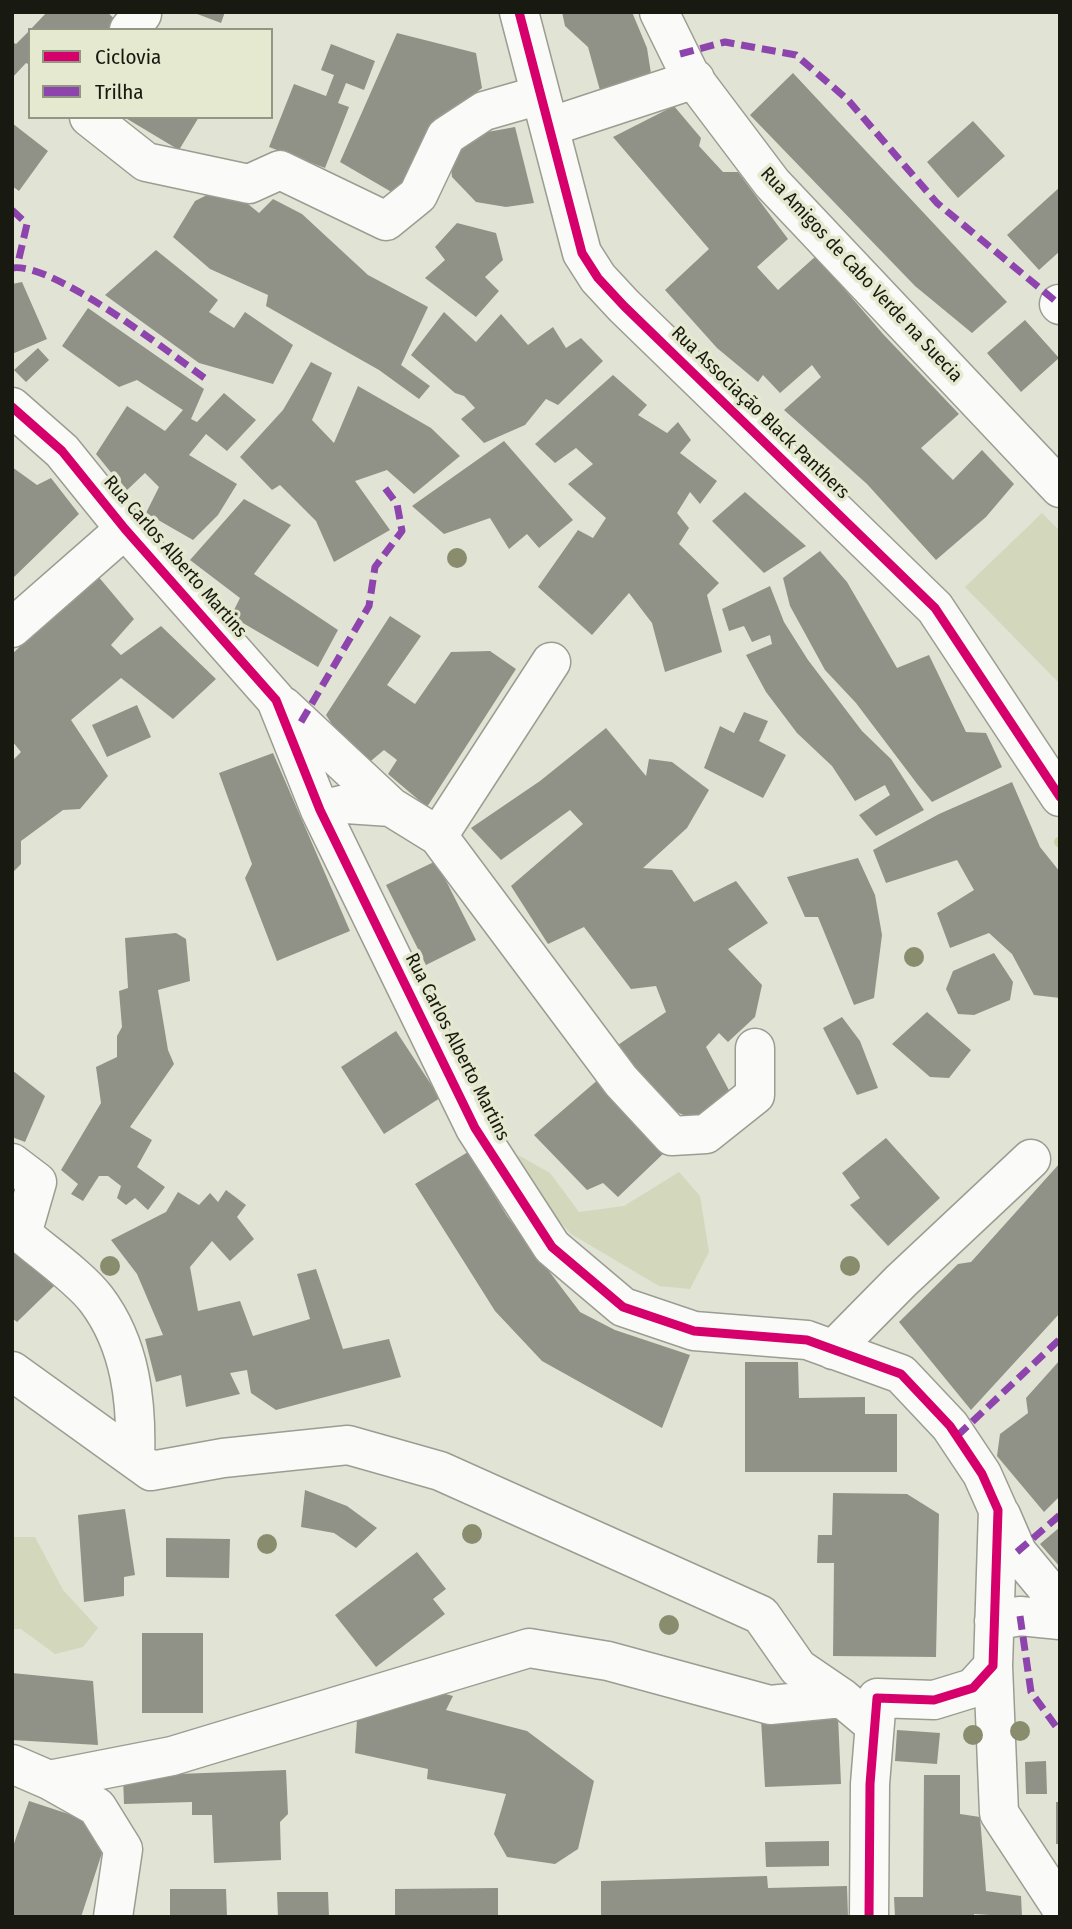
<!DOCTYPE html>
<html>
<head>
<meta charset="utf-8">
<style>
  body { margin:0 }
  #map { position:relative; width:1072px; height:1929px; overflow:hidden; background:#e1e3d5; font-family:"Fira Sans Condensed",sans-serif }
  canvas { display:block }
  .frame { position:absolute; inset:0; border:14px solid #181910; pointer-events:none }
  .legend { position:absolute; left:28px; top:28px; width:245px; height:91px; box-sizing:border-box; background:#e5e9cf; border:2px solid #939683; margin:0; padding:9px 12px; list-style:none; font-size:21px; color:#181910 }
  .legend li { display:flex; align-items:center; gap:14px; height:35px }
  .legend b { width:35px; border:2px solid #939683 }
</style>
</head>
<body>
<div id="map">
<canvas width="1072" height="1929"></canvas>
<div class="frame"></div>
<ul class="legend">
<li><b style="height:9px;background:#d6006c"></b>Ciclovia</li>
<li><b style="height:9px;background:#8e44ad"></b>Trilha</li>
</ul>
</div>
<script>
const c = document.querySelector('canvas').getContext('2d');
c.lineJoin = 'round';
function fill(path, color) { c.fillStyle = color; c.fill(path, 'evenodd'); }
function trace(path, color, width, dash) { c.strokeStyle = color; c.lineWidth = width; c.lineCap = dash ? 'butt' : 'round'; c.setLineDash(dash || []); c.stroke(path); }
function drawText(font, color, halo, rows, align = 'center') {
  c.font = font + ' "Fira Sans Condensed",sans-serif'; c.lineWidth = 7; c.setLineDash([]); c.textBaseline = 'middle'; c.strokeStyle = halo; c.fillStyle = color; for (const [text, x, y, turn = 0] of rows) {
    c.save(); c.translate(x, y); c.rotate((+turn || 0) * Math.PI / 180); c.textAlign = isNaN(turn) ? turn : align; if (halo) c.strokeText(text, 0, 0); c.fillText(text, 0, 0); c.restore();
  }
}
fill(new Path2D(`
  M1042 513 1060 531V684L965 587Z
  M518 1155 550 1173 579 1212 624 1206 679 1172 700 1196 709 1252 690 1289 659 1286 571 1234 534 1192Z
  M12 1537H35L63 1590 98 1628 83 1647 55 1654 21 1629H12Z`), '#d3d7bc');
trace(new Path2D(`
  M1059 842 1060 843`), '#ccd4a5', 10);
fill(new Path2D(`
  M47 12H107L118 22 110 30H30Z
  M192 12H225L221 23Z
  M562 12H632L647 48 652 80 601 94 588 47 565 26Z
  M30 30V65L26 63 12 78V42L16 44Z
  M397 33 476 53 482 88 436 124 395 194 340 162Z
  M331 44 375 61 364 90 346 83 338 103 349 107 325 168 269 147 294 84 326 96 334 75 321 70Z
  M793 73 1007 302 972 333 915 286 750 115Z
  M674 106 701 138 699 146 723 172H738L788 239 757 267 778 290 816 256 883 334 959 414 921 448 953 480 982 450 1014 484 986 517 936 560 867 484 784 410 821 377 812 365 780 393 763 375 758 382 717 348 665 290 709 249 613 137Z
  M124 117H199L179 150Z
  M973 121 1005 156 958 198 927 162Z
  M12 123 48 151 19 191 12 186Z
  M515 127 534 203 506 207 476 202 452 177 450 159 482 133Z
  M1060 187V251L1039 270 1007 235Z
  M217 190 237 195 259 213 273 199 302 214 368 275 428 307 401 365 430 386 419 399 379 370 266 306 268 295 210 269 173 237 195 201Z
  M457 223 496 233 503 260 485 277 499 291 476 317 425 278 445 260 435 247Z
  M156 250 218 300 209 312 234 328 245 312 293 345 273 384 199 363 105 295Z
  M22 282 47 339 12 354V284Z
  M88 308 204 389 191 419 197 422 224 393 256 420 227 451 206 434 189 455 237 484 218 515 193 540 146 513 159 487 145 473 126 491 96 454 127 406 165 431 183 410 137 380 119 387 62 346Z
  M444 312 476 342 501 314 528 345 553 327 566 348 581 338 603 361 558 405 546 399 525 425 484 443 461 419 475 408 464 396 455 393 411 355Z
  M1025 320 1059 358 1021 392 987 353Z
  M38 348 49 360 26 382 14 370Z
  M311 362 332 373 312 420 334 443 358 386 431 428 460 456 414 494 387 470 355 481 390 530 334 562 316 521 280 485 272 490 240 457 283 410Z
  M613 375 647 405 638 415 667 433 678 422 691 440 680 453 717 481 700 504 690 492 677 513 689 528 679 544 719 583 707 595 722 652 665 672 652 623 629 593 592 635 538 587 578 530 593 538 606 518 568 484 593 464 576 448 555 463 535 444Z
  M504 441 573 520 539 548 527 534 509 549 490 518 444 534 412 506Z
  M12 467 37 485 51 478 79 514 12 579Z
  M745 492 806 546 764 573 712 521Z
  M244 499 291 525 254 574 338 630 318 667 231 616 240 598 190 560Z
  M820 551 847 582 897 668 929 655 966 732 986 733 1002 767 932 802 918 785 856 703 825 670 790 606 783 578Z
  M97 575 134 619 111 645 121 655 161 626 216 679 173 719 121 678 71 720 108 776 80 809 63 810 21 841V864L12 873V761L21 752 12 741V654Z
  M770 586 784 622 808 660 862 731 891 759 924 810 876 836 859 815 890 795 885 785 855 801 832 766 797 733 766 692 746 655 772 644 770 635 752 642 744 626 729 631 722 609Z
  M390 616 421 636 387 685 415 704 451 652 490 651 516 669 427 807 388 774 397 760 384 750 366 765 338 734 326 715Z
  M137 705 151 737 107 757 92 725Z
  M744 712 768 721 759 741 786 755 763 798 704 768 720 726 734 733Z
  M606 728 646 776 649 759 672 762 709 790 687 828 643 868 672 870 694 902 736 881 768 923 728 949 762 985 755 1017 728 1042 719 1033 706 1047 732 1096 702 1123 665 1107 615 1047 666 1012 656 986 631 989 584 927 548 944 511 886 583 824 570 810 501 860 471 828 540 781Z
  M273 753 350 931 277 961 245 878 252 864 219 773Z
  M1012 782 1040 847 1060 872V998L1034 995 1012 954 989 933 950 948 937 913 974 890 957 860 886 883 873 850 939 814Z
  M858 858 875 895 882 935 874 998 854 1005 818 917H805L787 877Z
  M436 861 476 940 426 965 386 885Z
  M176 933 186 939 190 981 158 990 168 1050 174 1064 130 1127 152 1140 137 1167 165 1187 148 1210 135 1198 126 1205 117 1198 121 1186 108 1176H99L83 1201 71 1194 78 1184 61 1170 101 1103 96 1067 117 1057V1036L122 1027 119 991 128 988 125 938Z
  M994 953 1013 982 1010 1000 974 1015 958 1014 946 989 953 971Z
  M927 1012 971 1050 949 1078 930 1077 892 1044Z
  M842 1017 860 1041 878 1088 857 1095 823 1028Z
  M396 1031 440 1098 384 1134 341 1067Z
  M12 1070 45 1096 25 1142 12 1137Z
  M600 1078 665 1152 618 1197 603 1183 587 1190 534 1135Z
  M886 1138 940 1198 888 1246 850 1205 860 1198 842 1173Z
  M468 1152 507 1216 580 1312 615 1330 690 1355 662 1428 542 1361 495 1311 415 1184Z
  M1060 1163V1313L971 1410 899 1322 958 1264 971 1262Z
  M226 1190 246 1205 237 1217 254 1239 230 1261 212 1241 190 1267 198 1311 240 1301 253 1336 310 1319 297 1274 316 1269 343 1349 389 1339 401 1377 276 1410 251 1393 247 1370 230 1373 240 1394 186 1407 181 1375 156 1382 145 1339 163 1335 137 1274 111 1240 166 1212 178 1192 199 1205 210 1193 218 1202Z
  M12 1248 54 1286 17 1322 12 1318Z
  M1060 1360V1496L1044 1512 997 1456 1000 1434 1028 1413 1026 1398Z
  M745 1362H798L799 1398 865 1397V1414H897V1472H745Z
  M305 1490 347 1506 377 1528 356 1548 334 1533 301 1527Z
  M833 1493 907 1494 939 1514 936 1657 833 1656 834 1563H817L818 1535H832Z
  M125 1509 135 1575 124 1577V1596L84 1602 78 1515Z
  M1060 1527V1567L1040 1544Z
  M166 1538 230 1539 229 1578 166 1577Z
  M417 1552 446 1589 433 1599 445 1614 376 1667 335 1615Z
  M142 1633H203V1713H142Z
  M12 1673 93 1681 98 1745 12 1740Z
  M434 1691 453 1696 446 1710 527 1731 594 1781 578 1849 555 1864 507 1857 494 1834 506 1794 427 1779 428 1769 355 1753 357 1719Z
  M838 1716 841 1784 765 1787 761 1719Z
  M897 1730 940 1733 937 1764 895 1761Z
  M1046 1761 1047 1794H1026L1025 1762Z
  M286 1770 288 1814 280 1822 281 1860 214 1863 212 1815H192V1802L124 1804 123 1776Z
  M924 1775H960V1814L980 1817 986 1891 1021 1896 1022 1917 974 1914V1917H895L894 1897H923Z
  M29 1801 87 1820 103 1850 81 1917H12V1849Z
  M1056 1802H1060V1844H1056Z
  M829 1841V1866L766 1867 765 1842Z
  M767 1876 768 1888 847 1886 848 1917H601V1881Z
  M498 1888V1917H395V1889Z
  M170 1889H226L227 1917H170Z
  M277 1892H328L329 1917H278Z`), '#909287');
const minor = new Path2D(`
  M519 12 582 253 598 278 624 306 935 608 1060 797
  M659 12 689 73 772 183 1060 488
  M129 30 142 14 140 12
  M89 117 146 162 249 184 280 170 386 221 418 195 446 136 484 111 540 95
  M549 127 695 79
  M1059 304 1060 305
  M12 407 62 451 125 529 276 700 320 810 475 1128 552 1247 623 1307 694 1331 807 1340 901 1374 950 1426 982 1474 998 1510 993 1666 973 1688 934 1700 877 1698 870 1784 869 1917
  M12 628 125 529
  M283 706 391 807
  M320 810 346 804 391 807 438 836 621 1081 672 1136 706 1134 755 1095V1048
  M438 836 551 662
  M12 1163 37 1182 22 1234C44 1253 78 1276 96 1299 131 1345 137 1403 135 1459
  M833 1350 901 1281 1031 1159
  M12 1371 151 1471 223 1458 348 1445 440 1471 761 1615 798 1668 842 1698 873 1724
  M1001 1515 1017 1552 1060 1604
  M994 1621 1020 1616 1060 1620
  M993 1666 999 1813 1060 1906
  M12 1764 49 1780 172 1756 529 1648 608 1661 770 1705 842 1698
  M49 1780 97 1807 123 1849 113 1917`);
trace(minor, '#9b9d91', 41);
trace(minor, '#fafbf9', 38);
trace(new Path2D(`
  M680 54 725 42 796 55 848 100 937 203 1059 304
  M12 210 27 224 17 267
  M12 268C52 261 171 354 206 379
  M301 722 369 606 375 567 402 531 397 504 382 484
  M957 1436 1060 1339
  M1017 1552 1060 1515
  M1020 1616 1031 1692 1060 1732`), '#8e44ad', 7, [14, 7]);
trace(new Path2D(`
  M519 12 582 253 598 278 624 306 935 608 1060 797
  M12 407 62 451 125 529 276 700 320 810 475 1128 552 1247 623 1307 694 1331 807 1340 901 1374 950 1426 982 1474 998 1510 993 1666 973 1688 934 1700 877 1698 870 1784 869 1917`), '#d6006c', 9);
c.fillStyle = '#898d6e';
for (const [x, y] of [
  [457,558],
  [914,957],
  [110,1266],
  [850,1266],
  [472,1534],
  [267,1544],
  [669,1625],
  [1020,1731],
  [973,1735]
]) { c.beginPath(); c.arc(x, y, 10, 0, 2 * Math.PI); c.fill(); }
drawText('19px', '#181910', '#e5e9cf', [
  ["Rua Amigos de Cabo Verde na Suecia",861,275,47],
  ["Rua Associação Black Panthers",760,413,44],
  ["Rua Carlos Alberto Martins",175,557,49],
  ["Rua Carlos Alberto Martins",457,1047,63]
]);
</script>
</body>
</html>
